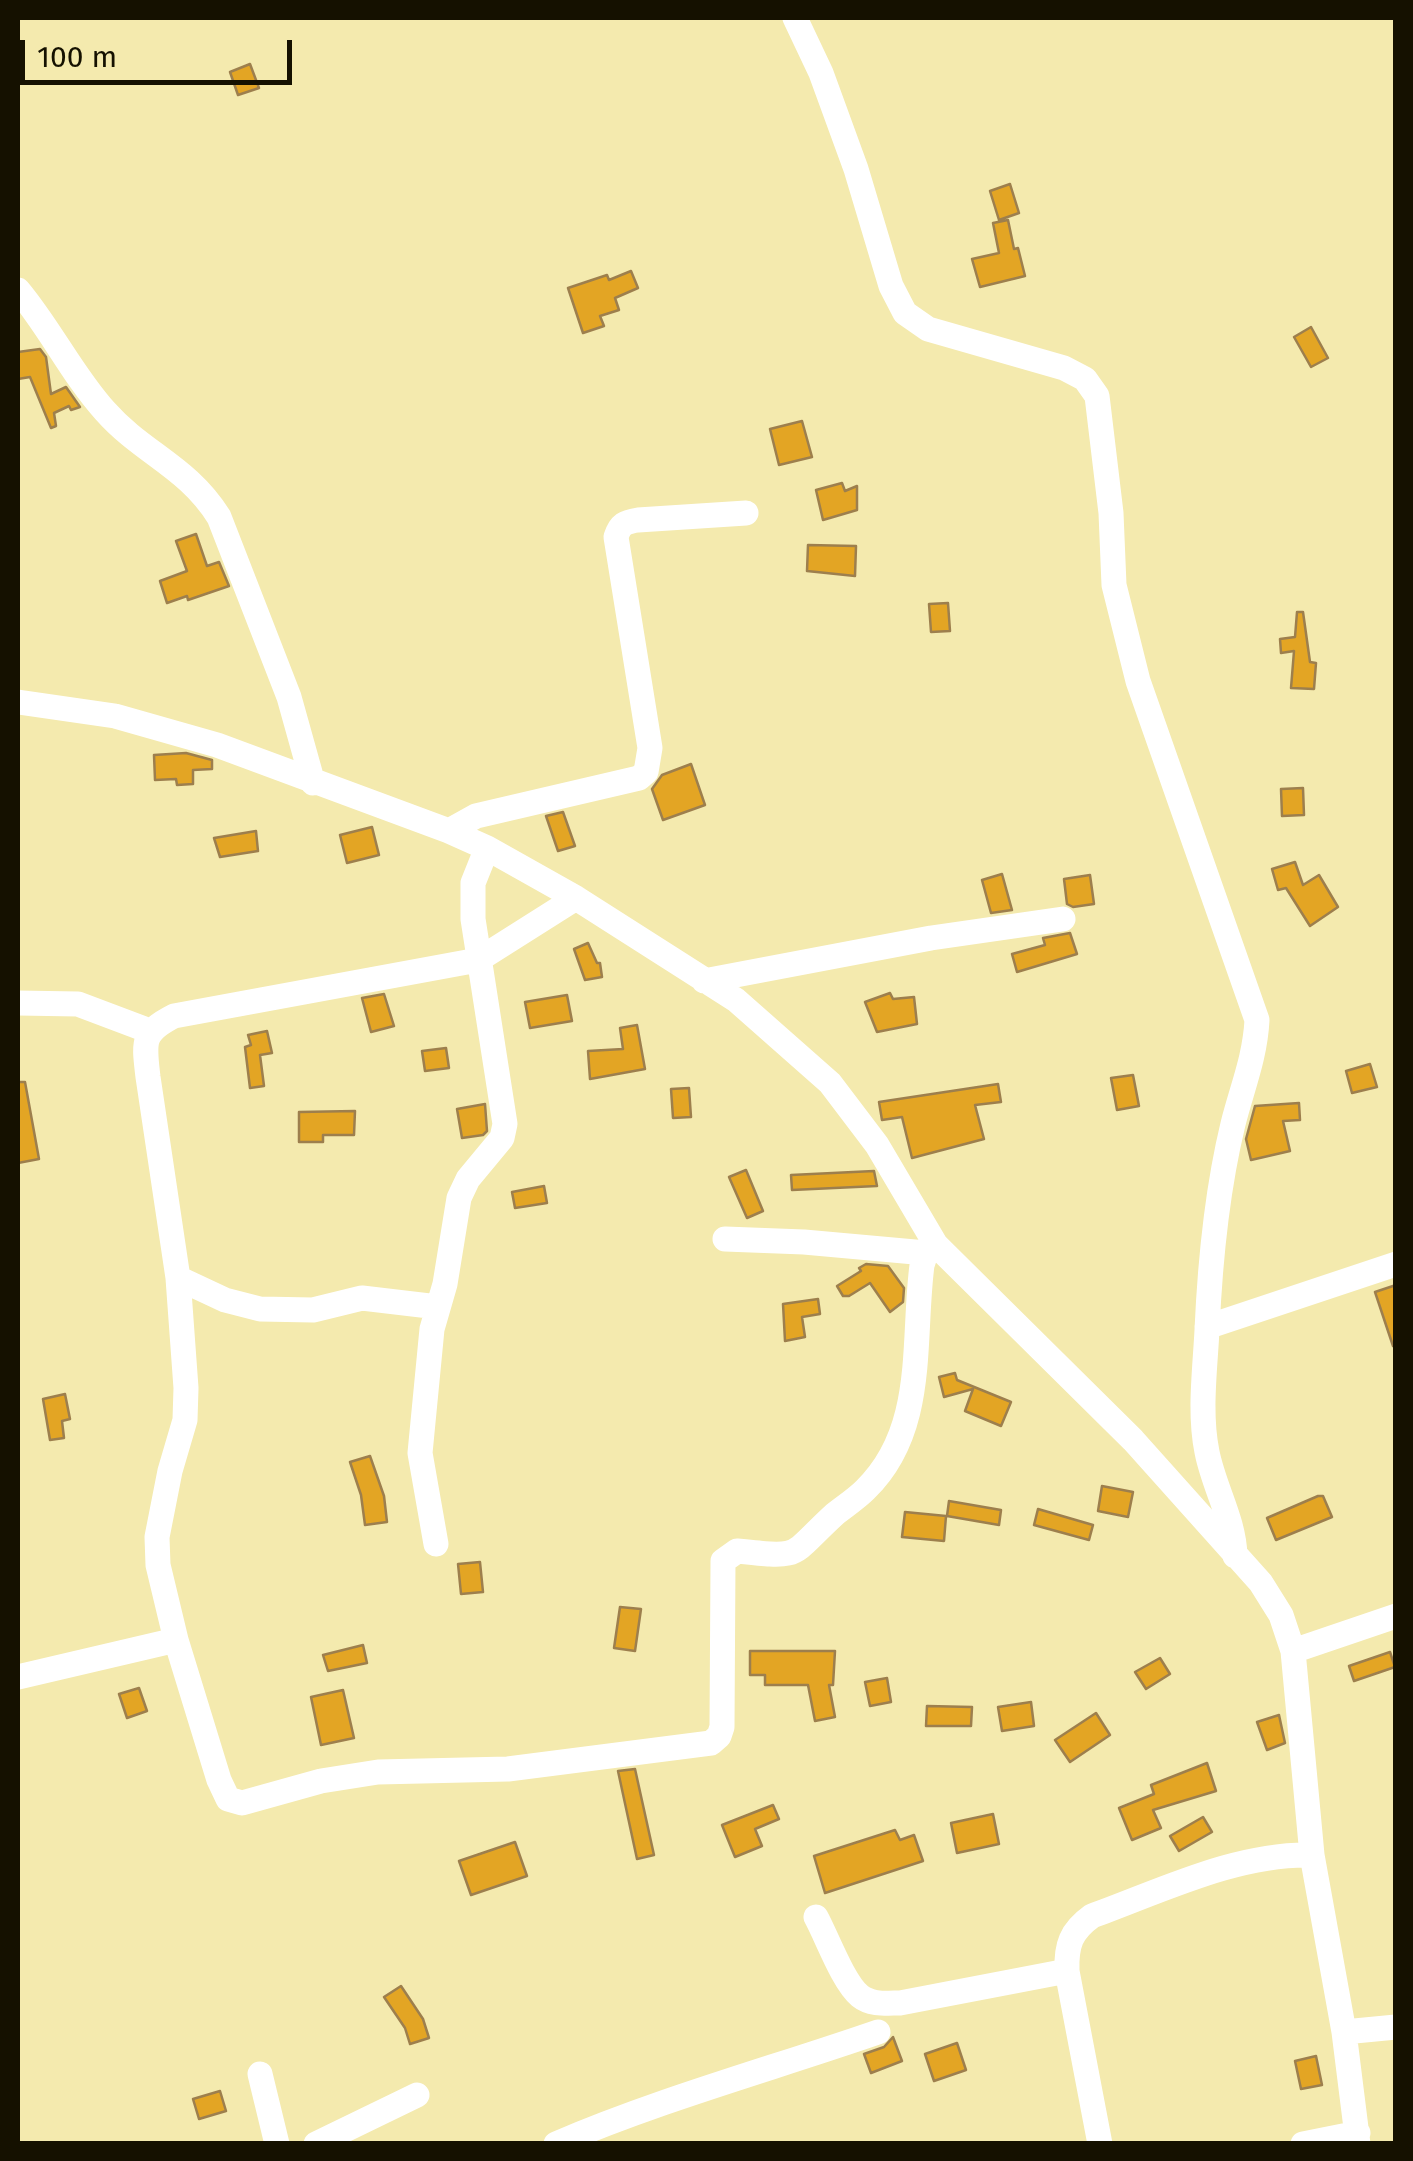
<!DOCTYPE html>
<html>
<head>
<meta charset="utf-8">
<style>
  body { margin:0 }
  #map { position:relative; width:1413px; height:2161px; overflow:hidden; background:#f4eaae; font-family:"Fira Sans",sans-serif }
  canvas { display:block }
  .frame { position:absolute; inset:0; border:20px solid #151100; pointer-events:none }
  .scale { position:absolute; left:20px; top:40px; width:272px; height:45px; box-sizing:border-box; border:5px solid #151100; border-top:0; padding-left:12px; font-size:30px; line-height:35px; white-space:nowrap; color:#151100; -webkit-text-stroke:8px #f4eaae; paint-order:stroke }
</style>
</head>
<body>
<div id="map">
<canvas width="1413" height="2161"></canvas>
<div class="frame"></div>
<div class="scale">100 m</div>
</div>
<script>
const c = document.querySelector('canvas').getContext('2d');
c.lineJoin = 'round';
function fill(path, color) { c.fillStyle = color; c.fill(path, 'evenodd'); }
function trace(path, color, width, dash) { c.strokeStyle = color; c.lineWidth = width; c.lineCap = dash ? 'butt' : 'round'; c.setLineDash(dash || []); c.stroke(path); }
const building = new Path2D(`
  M250 64 259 88 238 95 230 72Z
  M1010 184 1019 213 999 220 990 191Z
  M1008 220 1014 249 1018 248 1025 276 980 287 972 259 999 253 993 223Z
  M631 271 638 288 615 298 619 310 600 316 604 326 583 333 568 288 607 275 609 280Z
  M1311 327 1328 358 1311 367 1294 337Z
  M40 349 46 357 51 394 66 387 80 407 71 410 69 406 54 413 56 426 51 428 30 377 18 379V352Z
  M802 421 812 457 779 465 770 429Z
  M842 483 845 491 857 486V510L823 520 816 490Z
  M196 534 207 566 219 562 229 586 188 600 187 596 167 603 160 581 187 571 176 541Z
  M808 545 856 546 855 576 807 571Z
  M948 603 950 631 931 632 929 604Z
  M1297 612H1303L1310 662 1316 663 1314 689 1291 688 1294 651 1281 653 1280 639 1295 637Z
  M186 753 212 760V769L193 770V784L177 785 176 779 155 780 154 755Z
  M691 764 705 805 663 820 652 789 662 775Z
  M1303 788 1304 815 1282 816 1281 789Z
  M563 812 575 846 558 851 546 816Z
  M372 827 379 855 347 863 340 835Z
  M256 831 258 851 220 857 214 838Z
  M1295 862 1303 885 1319 875 1338 907 1310 926 1286 888 1278 890 1272 869Z
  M1002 874 1012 910 991 913 982 880Z
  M1090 875 1094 904 1073 907 1067 904 1064 879Z
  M1070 933 1077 954 1017 972 1012 954 1045 945 1043 938Z
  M588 943 597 963H600L602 977 585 980 574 949Z
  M890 993 893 999 914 997 917 1024 877 1032 865 1002Z
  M384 994 394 1026 371 1032 362 998Z
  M567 995 572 1021 530 1028 525 1002Z
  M637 1025 645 1069 590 1079 588 1051 623 1049 620 1028Z
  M267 1031 272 1053 260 1055 264 1086 250 1088 245 1047 251 1045 248 1035Z
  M446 1048 449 1068 425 1071 422 1051Z
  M1370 1064 1377 1087 1352 1093 1346 1071Z
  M1133 1075 1139 1106 1117 1110 1111 1078Z
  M18 1082H25L39 1159 18 1163Z
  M998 1084 1001 1102 975 1105 984 1139 912 1158 902 1117 882 1120 879 1102Z
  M689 1088 691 1117 673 1118 671 1089Z
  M1299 1103 1300 1120 1283 1121 1290 1151 1251 1160 1246 1139 1255 1106Z
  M485 1104 487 1131 483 1135 462 1138 457 1109Z
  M355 1111 354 1135H323V1142H299V1112Z
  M746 1170 763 1211 747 1218 729 1177Z
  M874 1171 877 1186 792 1190 791 1175Z
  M544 1186 547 1203 515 1208 512 1192Z
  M866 1264 888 1266 904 1288 903 1302 890 1312 870 1283 849 1296H843L837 1286 861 1271 859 1268Z
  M1396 1285V1345L1393 1346 1375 1292Z
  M818 1299 820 1314 802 1317 805 1337 785 1341 783 1304Z
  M955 1373 957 1380 1011 1402 1001 1426 965 1411 973 1389 944 1397 939 1377Z
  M65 1394 70 1419 62 1421 64 1438 50 1440 43 1399Z
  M370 1456 384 1496 387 1522 365 1525 361 1495 350 1462Z
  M1102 1486 1133 1492 1128 1517 1098 1511Z
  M1318 1496H1323L1332 1517 1276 1540 1267 1518Z
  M949 1501 1001 1510 999 1525 947 1516Z
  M1038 1509 1093 1525 1089 1540 1034 1525Z
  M905 1512 946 1516 944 1541 902 1537Z
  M480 1562 483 1592 461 1594 458 1564Z
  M620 1607 641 1609 635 1651 614 1648Z
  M363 1645 367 1663 328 1671 323 1655Z
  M750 1651H835L833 1685H829L835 1717 815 1721 808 1685H765V1675H750Z
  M1390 1652 1395 1667 1354 1681 1349 1666Z
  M1160 1658 1170 1674 1146 1689 1135 1672Z
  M887 1678 891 1702 870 1706 865 1682Z
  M139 1688 147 1711 127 1718 119 1694Z
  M343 1690 354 1738 321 1745 311 1697Z
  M1031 1702 1034 1726 1002 1731 998 1707Z
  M927 1706 972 1707 971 1726H926Z
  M1096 1713 1110 1735 1070 1762 1055 1740Z
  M1279 1715 1285 1743 1267 1750 1257 1722Z
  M1207 1763 1216 1791 1153 1810 1161 1828 1132 1840 1119 1808 1154 1794 1151 1785Z
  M635 1769 654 1855 637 1859 618 1771Z
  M773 1805 779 1819 755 1829 762 1846 735 1857 722 1825Z
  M993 1814 999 1844 957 1853 951 1823Z
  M1203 1817 1212 1832 1179 1851 1170 1836Z
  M895 1830 900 1840 914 1835 923 1861 825 1893 814 1856Z
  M515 1842 527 1876 471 1895 459 1861Z
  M401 1986 423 2019 429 2038 410 2044 405 2028 384 1997Z
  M893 2037 902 2061 871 2073 864 2054 884 2047Z
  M957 2043 966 2070 934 2081 925 2054Z
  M1316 2056 1322 2085 1301 2089 1295 2061Z
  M220 2091 226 2111 199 2119 193 2099Z`);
fill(building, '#e3a524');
trace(building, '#9d7f4d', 2.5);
trace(new Path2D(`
  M795 18 821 73 856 169 891 286 905 313 928 329 1064 368 1085 379 1097 396 1111 513 1114 585 1138 681 1257 1020C1255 1058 1242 1088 1233 1124 1217 1190 1210 1262 1207 1330 1205 1370 1199 1413 1207 1452 1214 1488 1234 1519 1235 1556
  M18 290C50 328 73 376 105 411 143 454 187 466 219 517L289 697 313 783
  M18 702 115 716 217 745 449 831 487 848 576 898 736 1000 830 1083 877 1145 936 1245 1133 1440 1261 1583 1281 1615 1293 1651 1312 1855 1344 2032 1358 2144
  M449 831 476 816 639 778 646 772 650 748 616 537C620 524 625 522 638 520L746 513
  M576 898 478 960 174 1016C141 1033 144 1042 148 1077L178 1278 186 1388 185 1420 170 1471 157 1537 158 1565 176 1640 219 1780 228 1799 242 1803 321 1781 378 1772 508 1769 711 1743 719 1736 722 1727 723 1561 737 1551C804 1558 788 1557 835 1514 845 1506 856 1499 865 1490 927 1430 912 1342 922 1265L926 1253 936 1245
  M704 981 931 938 1063 919
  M18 1003 78 1004 147 1030V1035
  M725 1239 804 1242 926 1253
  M178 1278 225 1300 260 1309 313 1310 362 1298 438 1307
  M1207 1327 1396 1264
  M436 1544 420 1453 432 1329 445 1284 459 1198 468 1179 502 1138 505 1124 473 919V883L487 848
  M1293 1651 1396 1616
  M18 1677 176 1640
  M816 1917C827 1937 843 1982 860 1996 871 2005 887 2003 900 2003L1067 1971
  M1344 2032 1396 2027
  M260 2074 277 2144
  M316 2144 417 2095
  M556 2144C661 2099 771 2069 878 2032
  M1100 2144 1067 1971C1066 1945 1071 1931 1092 1916 1161 1891 1237 1853 1312 1855
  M1303 2144 1358 2133`), '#fff', 25);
</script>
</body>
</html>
